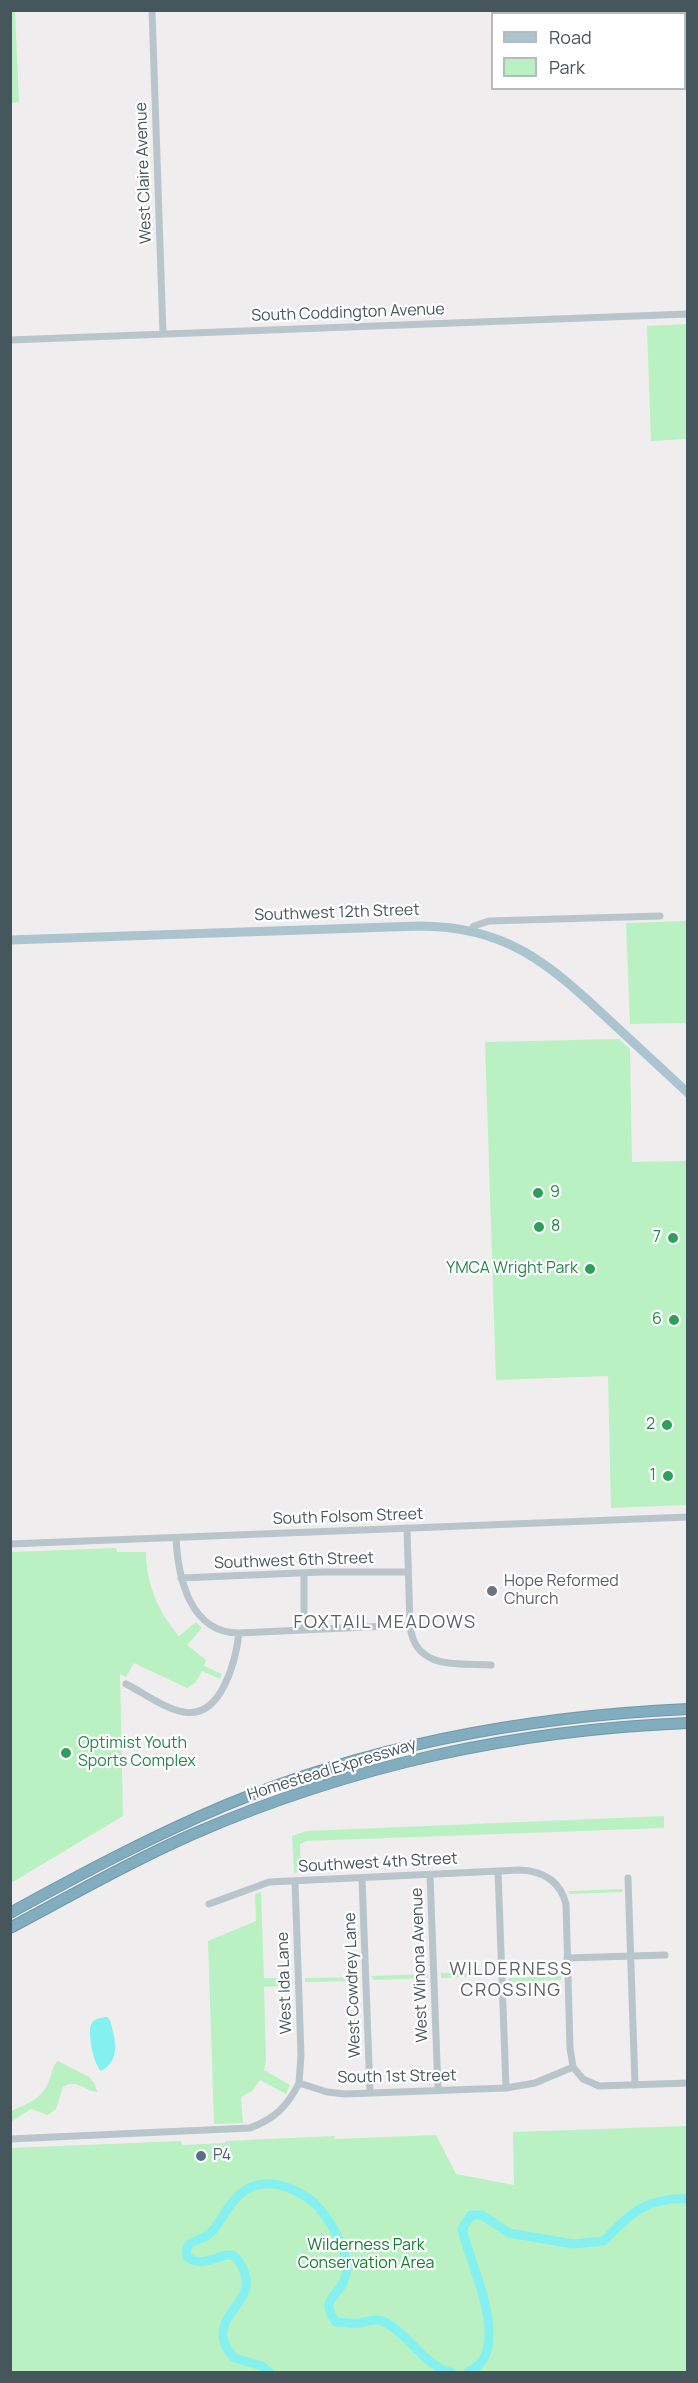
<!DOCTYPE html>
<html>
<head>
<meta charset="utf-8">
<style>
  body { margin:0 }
  #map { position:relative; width:698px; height:2383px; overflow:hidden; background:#f0edee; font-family:Manrope,sans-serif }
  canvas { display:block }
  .frame { position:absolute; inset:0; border:12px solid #45565c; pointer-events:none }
  .legend { position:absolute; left:491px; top:12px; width:195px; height:78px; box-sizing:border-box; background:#fff; border:2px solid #b5bbbe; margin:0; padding:8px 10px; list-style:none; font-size:18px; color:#45565c }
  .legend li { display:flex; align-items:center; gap:12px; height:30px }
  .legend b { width:30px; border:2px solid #b5bbbe }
</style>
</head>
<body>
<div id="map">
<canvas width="698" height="2383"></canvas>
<div class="frame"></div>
<ul class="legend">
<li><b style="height:8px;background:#abc4ce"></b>Road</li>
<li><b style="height:16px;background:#b9f1c2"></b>Park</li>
</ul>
</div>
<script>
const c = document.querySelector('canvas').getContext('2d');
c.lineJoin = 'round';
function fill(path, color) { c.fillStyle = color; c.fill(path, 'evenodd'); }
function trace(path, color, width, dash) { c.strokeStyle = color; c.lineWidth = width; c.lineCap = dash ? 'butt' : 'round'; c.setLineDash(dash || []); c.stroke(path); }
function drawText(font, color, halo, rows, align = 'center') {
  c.font = font + ' Manrope,sans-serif'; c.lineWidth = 4.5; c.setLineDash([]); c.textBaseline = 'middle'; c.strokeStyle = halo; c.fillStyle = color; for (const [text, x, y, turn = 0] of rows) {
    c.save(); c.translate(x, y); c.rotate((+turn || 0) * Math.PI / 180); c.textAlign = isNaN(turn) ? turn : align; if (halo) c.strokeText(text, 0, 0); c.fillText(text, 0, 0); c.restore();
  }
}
fill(new Path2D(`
  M10 11H15L19 102 11 103Z
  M687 324V439L651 441 647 326Z
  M687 921V1023L630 1024 626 923Z
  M619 1039 630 1049 632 1162 687 1161V1505L611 1508 608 1376 496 1380 485 1042Z
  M116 1548 117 1552H146C146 1583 158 1612 179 1636L196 1622 202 1628 187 1645 206 1660 204 1666 222 1674 220 1679 202 1671 196 1682 187 1688 134 1663 126 1677 120 1674 123 1816 11 1883V1552Z
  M664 1816V1828L306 1841 300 1844 301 1872 294 1873 292 1836 306 1831Z
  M622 1889 623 1892 569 1894 568 1891Z
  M261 1892 264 1978H292L293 1985 264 1987 266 2061 264 2070 290 2085 286 2094 260 2080 252 2091 241 2097 243 2123 214 2124 208 1941 256 1921 255 1894Z
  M496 1972V1975L441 1978V1973Z
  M428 1974V1978L373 1980 372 1976Z
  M561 1976V1980L509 1982 508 1978Z
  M360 1977V1981L305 1982V1978Z
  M58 2061 89 2077 95 2084 97 2092C83 2091 78 2078 63 2087L56 2109 48 2115 31 2109 11 2122V2111C30 2102 42 2100 50 2078 53 2071 52 2066 58 2061Z
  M687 2126V2372H11V2148L181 2141 182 2145 225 2143V2141L335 2136 334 2139 436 2135 456 2174 514 2185 513 2132Z`), '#b9f1c2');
fill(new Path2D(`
  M107 2017 110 2020C115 2039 122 2059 101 2071 95 2067 87 2034 91 2025 93 2018 101 2018 107 2017Z`), '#84f0ef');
trace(new Path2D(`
  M269 2372 262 2366 234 2358C231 2353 225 2347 224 2342 216 2314 254 2301 245 2274 243 2268 240 2261 235 2257 224 2248 207 2271 187 2257 184 2239 198 2243 209 2234 218 2227 224 2213 231 2204 252 2176 280 2180 308 2198 326 2210 353 2255 345 2278 339 2298 318 2298 336 2322 344 2322 352 2324 359 2323 367 2322 375 2318 382 2321 409 2332 423 2367 452 2372
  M468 2372C515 2352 470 2265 462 2229L471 2215H482L509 2233 573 2244 604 2241C630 2213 647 2197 688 2199`), '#84f0ef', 9);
const highway = new Path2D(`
  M10 1913C81 1874 152 1836 226 1805 373 1744 530 1716 688 1709
  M10 1928C70 1896 130 1862 193 1834 352 1765 514 1730 688 1723`);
trace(highway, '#6e98ab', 12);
trace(new Path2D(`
  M152 10 163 334
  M10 340 688 314
  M470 931 474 926 489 921 660 916
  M407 1528 410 1625
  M176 1538C178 1578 190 1633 239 1633L410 1625C414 1670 457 1663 491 1665
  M10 1544 688 1517
  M304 1573V1630
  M181 1578 323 1572H408
  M126 1684C144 1693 165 1709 184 1712 222 1719 236 1659 239 1633
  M498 1871 506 2088
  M430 1875 438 2090
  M362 1878 370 2092
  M628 1878 635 2085
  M295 1881 301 2055 299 2083
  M209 1904 269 1882 520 1870C543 1871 560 1881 566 1904L570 2048 573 2067
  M567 1958 665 1955
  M10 2139 250 2128C274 2119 287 2107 299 2083L327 2092 345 2094 506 2088 535 2083 573 2067 583 2079 599 2086 688 2083`), '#b8c6cb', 7);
trace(new Path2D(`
  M10 940 419 926C505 926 547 962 607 1018 634 1043 661 1068 688 1093`), '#abc4ce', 9);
trace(highway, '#82adbf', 10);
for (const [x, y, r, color] of [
  [538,1193,6,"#2e9e5b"],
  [539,1227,6,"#2e9e5b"],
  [673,1238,6,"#2e9e5b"],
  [590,1269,6,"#2e9e5b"],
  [674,1320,6,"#2e9e5b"],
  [667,1425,6,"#2e9e5b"],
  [668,1476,6,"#2e9e5b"],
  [492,1591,6,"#6b7280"],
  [66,1753,6,"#2e9e5b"],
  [201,2156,6,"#5c6f8a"]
]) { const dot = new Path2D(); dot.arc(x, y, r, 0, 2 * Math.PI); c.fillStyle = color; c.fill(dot); trace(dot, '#fff', 2); }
drawText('16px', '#45565c', '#fff', [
  ["West Claire Avenue",144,173,-92],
  ["South Coddington Avenue",348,313,-2],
  ["Southwest 12th Street",337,913,-2],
  ["South Folsom Street",348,1517,-2],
  ["Southwest 6th Street",294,1561,-2],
  ["Homestead Expressway",332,1770,-17],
  ["Southwest 4th Street",378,1863,-3],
  ["West Winona Avenue",420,1965,-92],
  ["West Ida Lane",285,1983,-92],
  ["West Cowdrey Lane",353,1985,-92],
  ["South 1st Street",397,2077,-1]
]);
drawText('16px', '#27864d', '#fff', [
  ["9",550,1193,"left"],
  ["8",551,1227,"left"],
  ["7",661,1238],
  ["YMCA Wright Park",578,1269],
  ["6",662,1320],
  ["2",655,1425],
  ["1",656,1476],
  ["Optimist Youth",78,1744,"left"],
  ["Sports Complex",78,1762,"left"]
], 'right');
drawText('16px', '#5b616d', '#fff', [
  ["Hope Reformed",504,1582],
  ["Church",504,1600]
], 'left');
drawText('16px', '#4e5e75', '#fff', [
  ["P4",213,2156]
], 'left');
drawText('16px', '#128031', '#fff', [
  ["Wilderness Park",366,2246],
  ["Conservation Area",366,2264]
]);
c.letterSpacing = '1.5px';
drawText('18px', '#5a6063', '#fff', [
  ["FOXTAIL MEADOWS",385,1623],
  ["WILDERNESS",511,1970],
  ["CROSSING",511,1991]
]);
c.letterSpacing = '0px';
</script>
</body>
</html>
